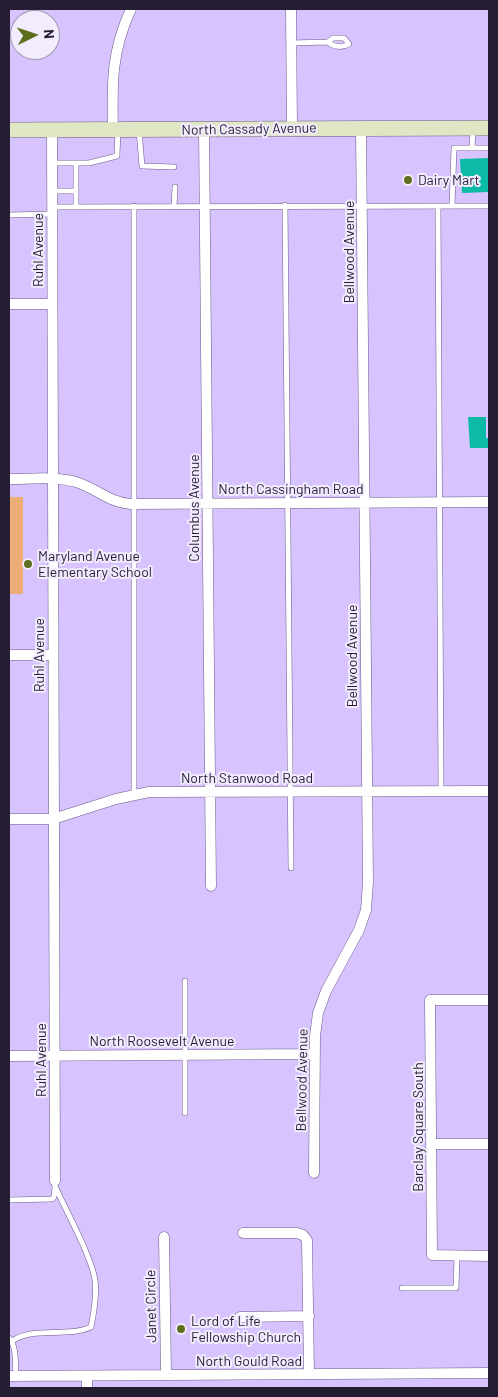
<!DOCTYPE html>
<html>
<head>
<meta charset="utf-8">
<style>
  body { margin:0 }
  #map { position:relative; width:498px; height:1397px; overflow:hidden; background:#d7c3fd; font-family:Barlow,sans-serif }
  canvas { display:block }
  .frame { position:absolute; inset:0; border:10px solid #251d32; pointer-events:none }
  .north { position:absolute; left:10px; top:10px; width:50px; height:50px; box-sizing:border-box; background:#f2ecfe; border:1px solid #a099ac; border-radius:50%; rotate:86deg; font-size:14px; font-weight:700; line-height:20px; text-align:center; color:#251d32 }
  .north::after { content:''; display:block; margin:auto; width:18px; height:22px; background:#5d6f1c; clip-path:polygon(50% 0,100% 100%,50% 72%,0 100%) }
</style>
</head>
<body>
<div id="map">
<canvas width="498" height="1397"></canvas>
<div class="frame"></div>
<div class="north">N</div>
</div>
<script>
const c = document.querySelector('canvas').getContext('2d');
c.lineJoin = 'round';
function fill(path, color) { c.fillStyle = color; c.fill(path, 'evenodd'); }
function trace(path, color, width, dash) { c.strokeStyle = color; c.lineWidth = width; c.lineCap = dash ? 'butt' : 'round'; c.setLineDash(dash || []); c.stroke(path); }
function drawText(font, color, halo, rows, align = 'center') {
  c.font = font + ' Barlow,sans-serif'; c.lineWidth = 4; c.setLineDash([]); c.textBaseline = 'middle'; c.strokeStyle = halo; c.fillStyle = color; for (const [text, x, y, turn = 0] of rows) {
    c.save(); c.translate(x, y); c.rotate((+turn || 0) * Math.PI / 180); c.textAlign = isNaN(turn) ? turn : align; if (halo) c.strokeText(text, 0, 0); c.fillText(text, 0, 0); c.restore();
  }
}
fill(new Path2D(`
  M9 497H23V594H9Z`), '#ecad77');
fill(new Path2D(`
  M489 158V192L462 193 460 159Z
  M468 417H486V438H489V448H470Z`), '#0cbba6');
const lane = new Path2D(`
  M333 38H344L349 44C342 48 334 47 328 42Z
  M291 43 328 42
  M139 130 142 166 174 167
  M473 131 472 148H489
  M52 163H89L117 156 118 130
  M52 191H76V163
  M285 205 291 868
  M134 206V795
  M174 206 175 187
  M438 206 441 791
  M452 206 454 148H472
  M52 207 489 206
  M76 207V191
  M9 215 52 214
  M185 981V1113
  M9 1200 52 1199 54 1197 55 1187
  M402 1288H456L457 1256
  M9 1338C17 1346 15 1365 16 1376
  M12 1341C34 1326 66 1338 91 1327 94 1312 97 1295 95 1280 91 1255 66 1211 55 1186V1181`);
const street = new Path2D(`
  M291 9 292 128
  M204 129 211 886
  M52 130 55 1181
  M113 130C112 84 111 52 131 9
  M9 304H52
  M9 479C30 479 55 476 76 482 96 488 108 502 130 504L489 502
  M9 655H53
  M9 819H53L116 799 149 792 489 791
  M489 1000H430L432 1255 489 1256
  M9 1056 315 1054
  M432 1144H489
  M314 1173 315 1036 318 1013 326 991 359 930 366 910 368 882 361 128
  M243 1233H297L303 1235 307 1240 309 1374
  M164 1237 166 1375
  M240 1317 309 1316
  M9 1376 489 1373
  M87 1388V1376`);
const secondary = new Path2D(`
  M9 130 489 128`);
trace(lane, '#6c598c', 6);
trace(street, '#6c598c', 11);
trace(secondary, '#6c598c', 16);
trace(lane, '#fff', 5);
trace(street, '#fff', 10);
trace(secondary, '#dee6c4', 15);
for (const [x, y, r, color] of [
  [408,180,5,"#5d6f1c"],
  [28,564,5,"#5d6f1c"],
  [181,1329,5,"#5d6f1c"]
]) { const dot = new Path2D(); dot.arc(x, y, r, 0, 2 * Math.PI); c.fillStyle = color; c.fill(dot); trace(dot, '#f2ecfe', 2); }
drawText('14px', '#251d32', '#f2ecfe', [
  ["North Cassady Avenue",249,129,-1],
  ["Ruhl Avenue",38,250,-90],
  ["Bellwood Avenue",349,252,-90],
  ["North Cassingham Road",291,489],
  ["Columbus Avenue",194,508,-90],
  ["Ruhl Avenue",39,655,-90],
  ["Bellwood Avenue",352,656,-90],
  ["North Stanwood Road",247,778],
  ["North Roosevelt Avenue",162,1041],
  ["Ruhl Avenue",41,1060,-90],
  ["Bellwood Avenue",302,1080,-89],
  ["Barclay Square South",418,1127,-90],
  ["Janet Circle",151,1306,-91],
  ["North Gould Road",249,1361]
]);
drawText('14px', '#251d32', '#f2ecfe', [
  ["Dairy Mart",418,180],
  ["Maryland Avenue",38,556],
  ["Elementary School",38,572],
  ["Lord of Life",191,1321],
  ["Fellowship Church",191,1337]
], 'left');
</script>
</body>
</html>
